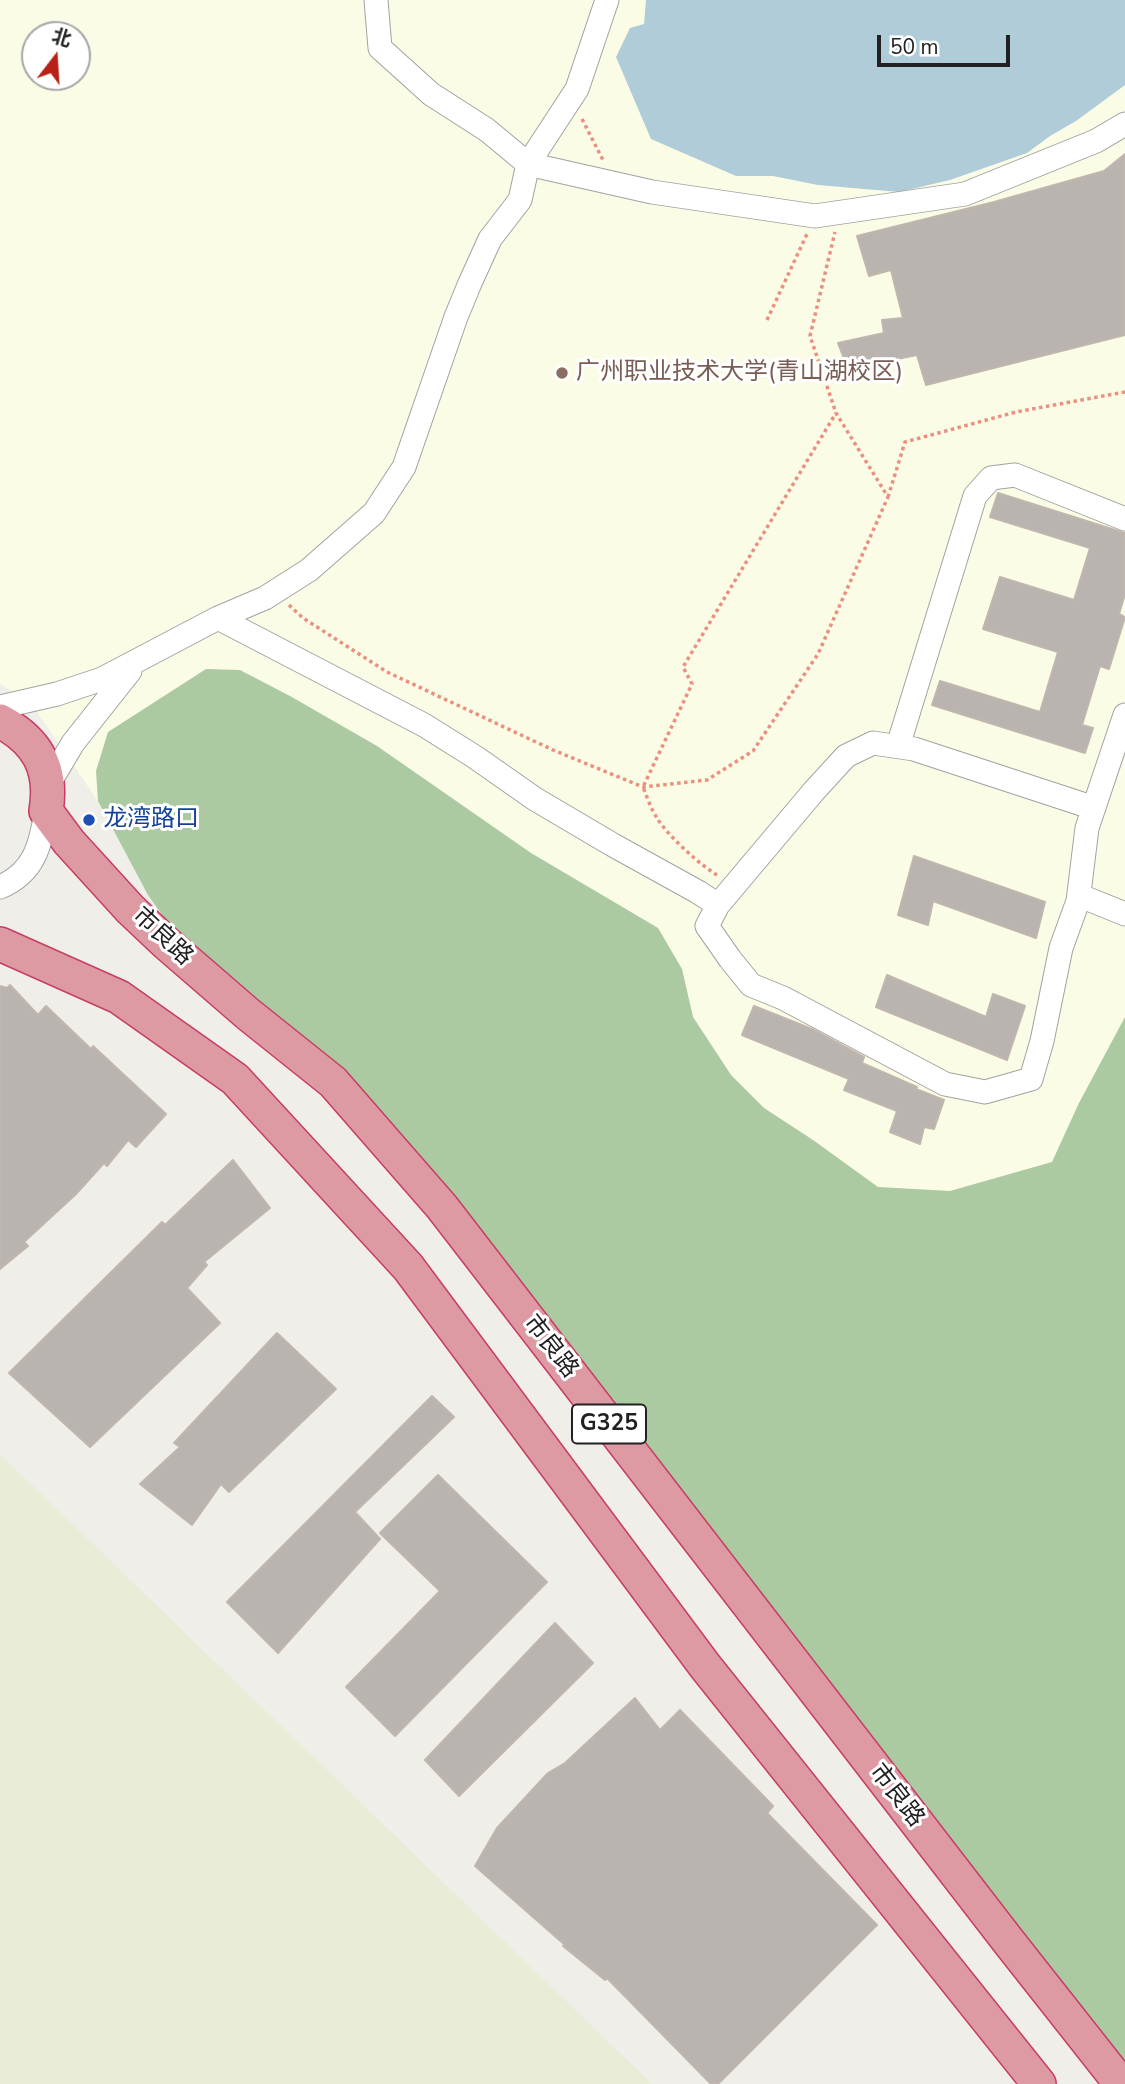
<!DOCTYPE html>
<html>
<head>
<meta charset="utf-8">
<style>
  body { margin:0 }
  #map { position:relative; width:1125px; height:2084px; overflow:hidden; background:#f0eee9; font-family:"Nunito Sans","Noto Sans SC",sans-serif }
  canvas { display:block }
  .north { position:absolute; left:21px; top:21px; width:70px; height:70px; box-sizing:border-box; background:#fff; border:2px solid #a6a6a6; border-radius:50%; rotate:17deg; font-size:19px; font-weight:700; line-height:28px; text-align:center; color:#212121 }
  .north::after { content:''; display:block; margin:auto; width:24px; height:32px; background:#b92118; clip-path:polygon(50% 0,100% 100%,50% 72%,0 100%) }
  .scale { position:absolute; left:877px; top:35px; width:133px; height:32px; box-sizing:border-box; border:4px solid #212121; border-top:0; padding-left:9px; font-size:21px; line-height:24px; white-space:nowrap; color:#212121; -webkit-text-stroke:5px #fff; paint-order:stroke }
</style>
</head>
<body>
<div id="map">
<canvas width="1125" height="2084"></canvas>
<div class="north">北</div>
<div class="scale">50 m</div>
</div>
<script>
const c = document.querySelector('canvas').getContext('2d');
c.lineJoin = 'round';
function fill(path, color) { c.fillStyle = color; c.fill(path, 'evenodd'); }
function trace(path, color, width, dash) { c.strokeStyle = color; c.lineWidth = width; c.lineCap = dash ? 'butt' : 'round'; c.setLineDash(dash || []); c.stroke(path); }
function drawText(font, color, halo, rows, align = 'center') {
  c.font = font + ' "Nunito Sans","Noto Sans SC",sans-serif'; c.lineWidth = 6; c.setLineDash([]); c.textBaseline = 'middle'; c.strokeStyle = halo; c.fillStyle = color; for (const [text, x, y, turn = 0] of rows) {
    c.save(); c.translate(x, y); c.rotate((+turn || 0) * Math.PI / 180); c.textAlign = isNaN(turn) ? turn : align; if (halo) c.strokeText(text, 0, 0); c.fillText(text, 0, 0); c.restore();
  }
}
fill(new Path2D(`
  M0 0H1125V1017L1079 1103 1052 1162 950 1191 877 1187 813 1140 764 1108 731 1075 693 1017 682 969 658 928 531 853 377 746 290 696 96 771 98 801 31 703 0 684ZM35 35H77V77H35Z`), '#fbfce6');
fill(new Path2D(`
  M0 1454 652 2084H0Z`), '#e9ecd7');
fill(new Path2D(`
  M206 669 240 670 290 696 377 746 531 853 658 928 682 969 693 1017 731 1075 764 1108 813 1140 878 1187 950 1191 1052 1162 1079 1103 1125 1017V2072L393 1136 177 936 148 895 98 801 96 771 108 732Z`), '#accaa2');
fill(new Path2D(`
  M646 0H1125V85L1076 121 1050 136 1027 153 950 180 899 192 818 185 773 176H736L651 139 616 57 630 28 644 24Z`), '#afccd8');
const building = new Path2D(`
  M1125 154V335L926 385 917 355 848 369 838 343 884 333 882 320 903 318 891 270 869 276 857 236 994 202 1104 171Z
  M998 493 1125 533V594L1119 614 1125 617 1109 669 1100 666 1082 725 1093 728 1085 753 932 705 940 681 1040 712 1058 652 983 629 1000 577 1074 600 1090 548 990 517Z
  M914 856 1045 902 1036 938 933 901 928 925 898 915Z
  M887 975 986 1017 993 994 1025 1006 1007 1060 876 1007Z
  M10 985 38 1015 46 1006 91 1049 93 1046 166 1114 136 1147 128 1140 107 1166 104 1163 76 1194 24 1242 28 1246 0 1269V986L7 988Z
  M754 1006 812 1029 864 1057 862 1063 917 1087 916 1089 944 1100 934 1129 924 1127 920 1144 890 1132 897 1111 844 1090 849 1079 742 1035Z
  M233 1160 270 1208 204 1262 207 1265 187 1288 220 1323 90 1447 9 1373 162 1222 165 1225Z
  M277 1333 336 1389 229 1492 221 1484 192 1525 140 1484 180 1447 174 1443Z
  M432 1396 454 1417 355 1512 380 1539 278 1653 227 1602Z
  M438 1475 547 1582 395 1736 346 1687 440 1591 380 1533Z
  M555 1623 593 1663 459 1796 425 1760Z
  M635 1698 660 1730 680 1710 773 1806 767 1813 877 1925 718 2084H711L607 1978 605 1980 563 1946 565 1945 475 1866 497 1828 548 1773 565 1763Z`);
fill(building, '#b9b4af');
trace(building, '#c0b6ad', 2);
const minor = new Path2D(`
  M376 0 380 48 431 94 487 130 528 164 652 192 815 216 965 194 1096 141 1125 124
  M218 618 265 598 309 570 374 513 404 467 456 317 470 283 490 239 520 200 528 164 577 89 607 0
  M0 707 57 694 102 679 218 618 424 725 475 757 535 799 613 845 698 892 718 905 707 926 730 959 751 985 783 998 945 1084 985 1092 1031 1079 1042 1041 1061 948 1078 901 1083 897 1125 914
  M898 746 975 496 991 478 1015 475 1125 519
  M48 785 73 743 130 671
  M0 887C34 873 41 845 46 811
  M1078 901 1087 828 1125 715
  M718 905 814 791 846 756 873 743 914 749 1094 808`);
const highway = new Path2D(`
  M0 721C38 741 53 769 46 811L69 842 130 909 166 943 248 1014 333 1082 442 1207 1009 1942 1121 2084
  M0 944 119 997 235 1079 408 1267 705 1666 1039 2084`);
trace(minor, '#a2a2a2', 25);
trace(highway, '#c73d65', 36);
trace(new Path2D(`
  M582 119 604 162
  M767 320 807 234
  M888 497 905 442 1016 412 1125 392
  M289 605 303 618 387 672 553 750 643 787 707 780 753 751 818 654 888 497 836 413 810 336 835 232
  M717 875C700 865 667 835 657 818 651 809 647 797 643 787L692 684 683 667 836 413`), '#ea9080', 3.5, [3.5, 3.5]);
trace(minor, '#fff', 23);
trace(highway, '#dd9aa3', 33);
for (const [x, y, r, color] of [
  [562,373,7,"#8d6e63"],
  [89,820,7,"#1a4fb4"]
]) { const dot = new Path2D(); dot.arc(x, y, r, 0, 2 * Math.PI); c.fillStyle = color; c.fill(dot); trace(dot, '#fff', 2.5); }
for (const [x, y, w] of [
  [609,1424,74]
]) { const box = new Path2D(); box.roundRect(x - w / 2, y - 19.5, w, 39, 5); c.fillStyle = '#fff'; c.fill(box); trace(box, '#212121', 2); }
drawText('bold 23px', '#212121', null, [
  ["G325",609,1424]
]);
drawText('24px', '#785e54', '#fff', [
  ["广州职业技术大学(青山湖校区)",576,373]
], 'left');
drawText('24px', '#164399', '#fff', [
  ["龙湾路口",103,820]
], 'left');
drawText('24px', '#212121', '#fff', [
  ["市良路",162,937,43],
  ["市良路",550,1347,52],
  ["市良路",896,1796,52]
]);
</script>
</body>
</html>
